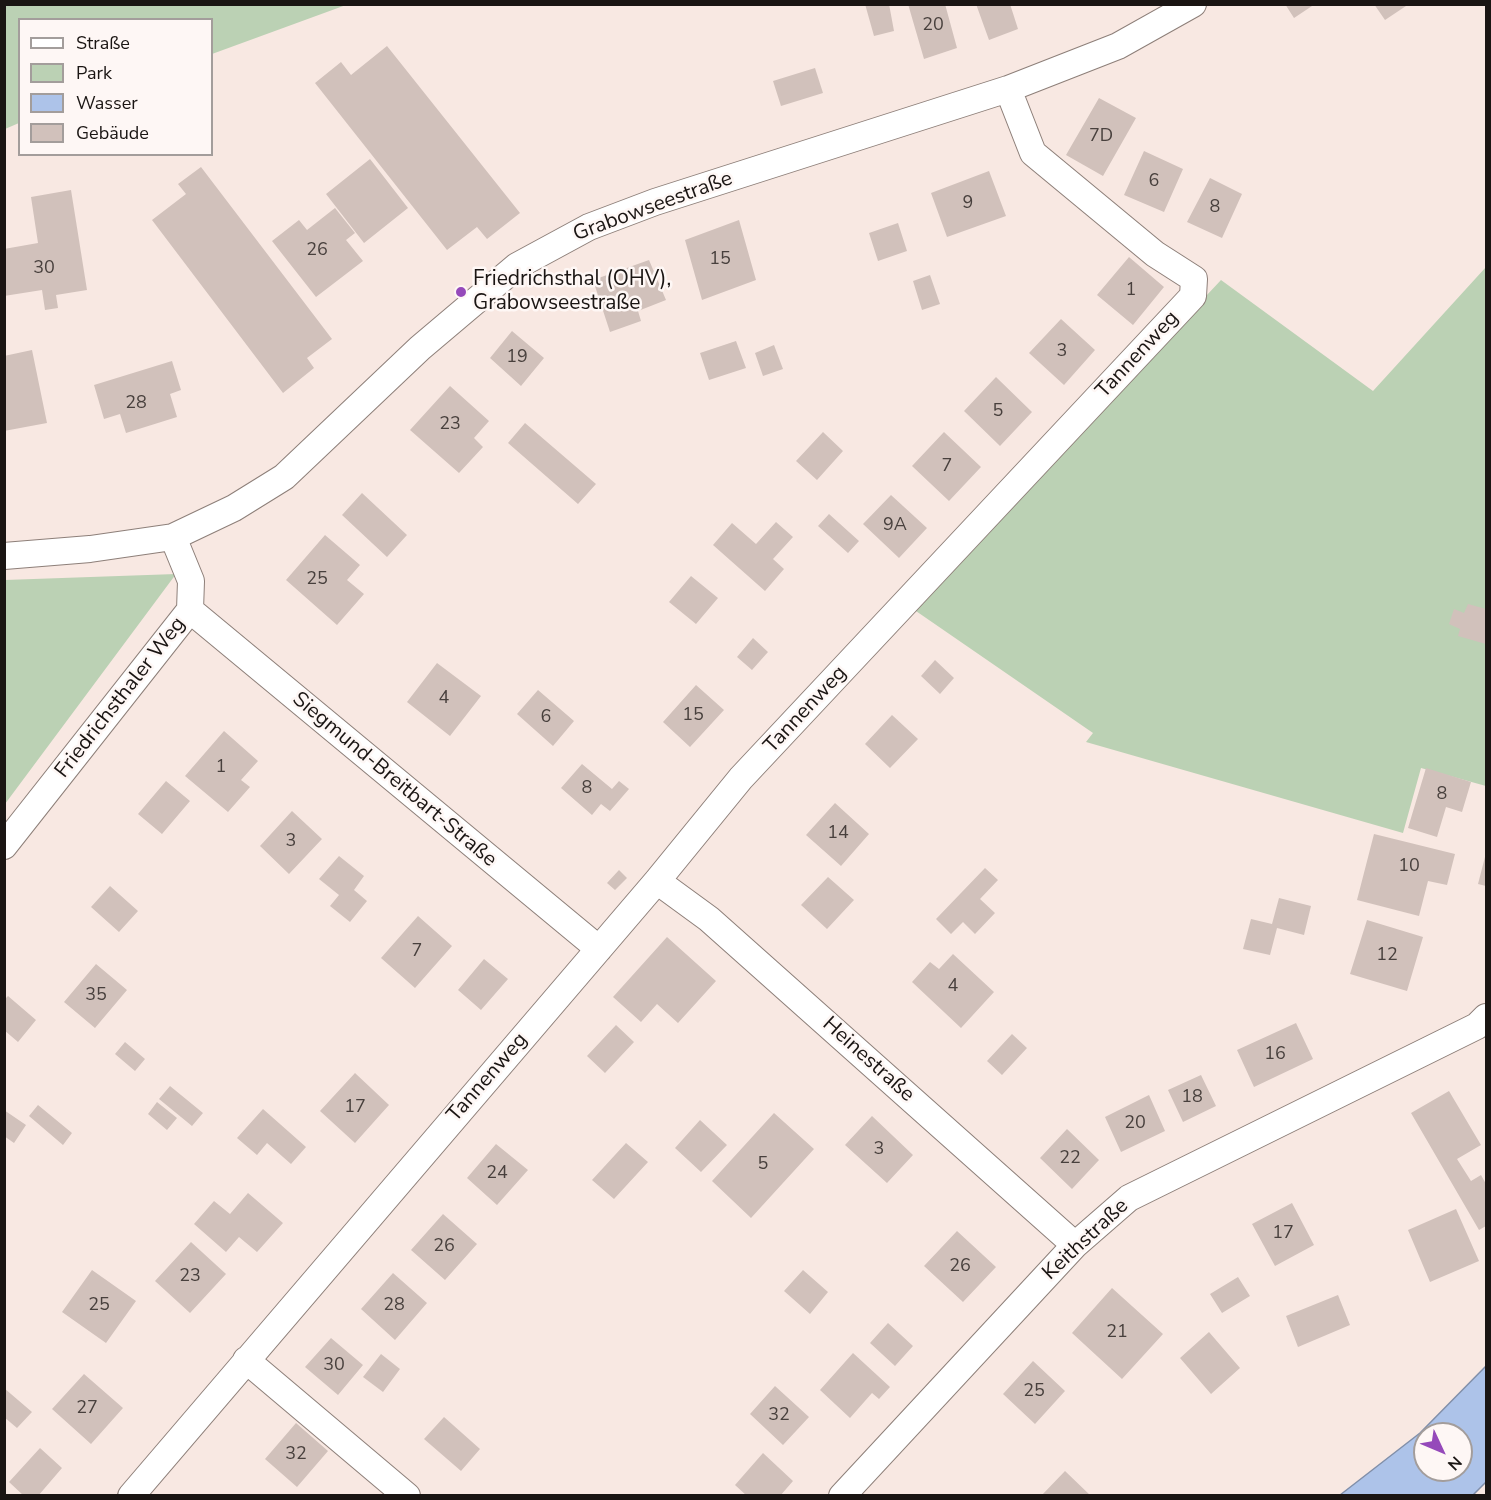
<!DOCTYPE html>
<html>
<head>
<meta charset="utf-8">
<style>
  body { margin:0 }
  #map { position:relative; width:1491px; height:1500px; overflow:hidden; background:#f8e8e2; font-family:"Nunito Sans",sans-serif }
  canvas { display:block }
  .frame { position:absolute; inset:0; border:6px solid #1a1513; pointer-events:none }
  .legend { position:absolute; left:18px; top:18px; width:195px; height:138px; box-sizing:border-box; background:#fef7f5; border:2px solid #a39d9b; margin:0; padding:8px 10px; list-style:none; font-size:18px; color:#1a1513 }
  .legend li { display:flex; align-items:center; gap:12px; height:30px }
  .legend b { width:30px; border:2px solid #a39d9b }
  .north { position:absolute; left:1413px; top:1422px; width:60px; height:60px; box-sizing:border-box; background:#fef7f5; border:2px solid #a39d9b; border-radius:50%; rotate:134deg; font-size:16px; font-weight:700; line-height:24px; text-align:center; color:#1a1513 }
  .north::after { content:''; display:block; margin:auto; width:21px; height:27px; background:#9549ba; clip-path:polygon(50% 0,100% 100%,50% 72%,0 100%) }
</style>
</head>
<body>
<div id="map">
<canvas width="1491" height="1500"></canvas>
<div class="frame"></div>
<ul class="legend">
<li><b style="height:8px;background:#fff"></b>Straße</li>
<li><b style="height:16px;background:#bbd1b4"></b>Park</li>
<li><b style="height:16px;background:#adc3e9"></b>Wasser</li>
<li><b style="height:16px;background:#d1c1bb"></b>Gebäude</li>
</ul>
<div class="north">N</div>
</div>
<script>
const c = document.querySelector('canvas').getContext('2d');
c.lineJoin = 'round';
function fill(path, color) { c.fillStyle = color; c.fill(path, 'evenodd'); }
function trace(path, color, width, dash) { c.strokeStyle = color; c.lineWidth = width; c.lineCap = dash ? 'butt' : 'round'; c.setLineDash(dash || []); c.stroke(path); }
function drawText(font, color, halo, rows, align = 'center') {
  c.font = font + ' "Nunito Sans",sans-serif'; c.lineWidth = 5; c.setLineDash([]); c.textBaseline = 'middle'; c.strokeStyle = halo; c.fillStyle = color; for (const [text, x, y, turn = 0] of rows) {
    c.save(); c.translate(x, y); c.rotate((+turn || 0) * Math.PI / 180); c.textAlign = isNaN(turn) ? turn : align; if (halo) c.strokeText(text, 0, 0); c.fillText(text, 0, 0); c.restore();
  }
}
fill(new Path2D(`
  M5 4H346V5L212 54V20H20L19 123 5 129Z
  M1486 267V786L1421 768 1403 833 1086 742 1093 733 913 609 1221 280 1373 391Z
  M176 574 5 804V580Z`), '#bbd1b4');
const water = new Path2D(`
  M1486 1366V1482L1473 1495H1340L1420 1433ZM1425 1434H1461V1470H1425Z`);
fill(water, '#adc3e9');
trace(water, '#818fa9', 1.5);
fill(new Path2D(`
  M865 4H889L894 31 874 36Z
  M908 4H945L957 48 924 59Z
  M976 4H1010L1018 29 989 40Z
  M1285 4H1315L1294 18Z
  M1374 4H1409L1385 20Z
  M387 46 520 213 487 239 477 227 447 250 315 83 341 62 351 75Z
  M815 68 823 93 781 106 773 81Z
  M1099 98 1136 118 1103 176 1066 155Z
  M1144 151 1183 169 1164 212 1124 195Z
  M370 159 408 208 364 243 326 194Z
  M201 167 332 339 307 358 314 368 283 393 152 220 186 194 178 184Z
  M989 171 1006 216 947 237 931 193Z
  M1210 178 1242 194 1222 238 1187 222Z
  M71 190 87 290 56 295 58 308 45 310 42 290 4 296V249L38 243 31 197Z
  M335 208 355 233 346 240 363 261 316 297 272 241 299 220 307 230Z
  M739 220 756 280 702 300 685 240Z
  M898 223 907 251 878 261 869 233Z
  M1129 257 1164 287 1133 325 1097 295Z
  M649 260 666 300 638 311 641 321 610 332 593 280Z
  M930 275 940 304 922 310 913 281Z
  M1061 319 1095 350 1064 385 1029 353Z
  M512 331 544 358 521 386 490 358Z
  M736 341 746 368 709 380 700 353Z
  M774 345 783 369 763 376 755 353Z
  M32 350 47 423 4 431V356Z
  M172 361 181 390 170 394 177 417 126 433 120 414 104 419 94 385Z
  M996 377 1032 412 1000 446 964 411Z
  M450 386 489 421 474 438 483 447 459 473 410 430Z
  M525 423 596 484 578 504 508 443Z
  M823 432 843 451 817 480 796 461Z
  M944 432 981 467 949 501 912 466Z
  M362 493 407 535 387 557 342 515Z
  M891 495 927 528 899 558 863 524Z
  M829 514 859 541 848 553 818 526Z
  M776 522 793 537 773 559 784 569 765 591 713 545 732 523 756 544Z
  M325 535 360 565 347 580 364 594 337 625 286 580Z
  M691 576 718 598 696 624 669 602Z
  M1468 604 1486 609V644L1458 636 1460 629 1449 624 1454 609 1464 613Z
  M753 638 768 652 752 670 737 657Z
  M935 660 954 678 940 694 921 676Z
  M437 663 481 696 450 736 407 702Z
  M696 685 724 710 690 747 663 722Z
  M538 690 574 721 553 746 517 714Z
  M892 715 918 739 890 768 865 744Z
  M224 731 258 761 241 780 250 787 228 812 185 776Z
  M582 764 612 789 619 781 629 789 610 811 601 804 592 815 561 788Z
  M1426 768 1471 782 1462 812 1446 807 1437 837 1408 828Z
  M166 781 190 801 162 834 138 814Z
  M835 803 869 834 841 866 806 835Z
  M292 811 322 839 289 874 260 846Z
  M1374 834 1455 854 1447 885 1428 881 1419 916 1357 900Z
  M1486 853V886L1478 884Z
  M339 856 364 876 354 890 367 901 350 922 330 906 339 895 319 879Z
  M985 868 998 880 980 899 995 913 975 934 963 922 951 934 936 919Z
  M619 870 627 878 615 890 607 883Z
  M828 877 854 900 827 929 801 905Z
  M110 886 138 911 119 932 91 907Z
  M1279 898 1311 906 1304 935 1277 928 1270 955 1243 949 1251 919 1272 924Z
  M418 916 452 946 415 988 381 958Z
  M1367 920 1423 937 1407 991 1350 974Z
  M667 937 716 981 678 1023 657 1004 641 1022 613 997Z
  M953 954 994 992 961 1028 912 982 930 962 939 969Z
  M484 959 508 979 481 1010 458 990Z
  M96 964 127 990 95 1028 64 1002Z
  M8 996 36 1020 18 1042 4 1030V1000Z
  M1296 1023 1313 1059 1254 1087 1237 1050Z
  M616 1025 634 1042 605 1073 587 1056Z
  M1012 1034 1027 1048 1002 1075 987 1061Z
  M125 1042 145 1059 135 1071 115 1054Z
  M355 1073 389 1105 355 1143 320 1111Z
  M1201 1075 1216 1106 1183 1122 1168 1090Z
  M170 1086 203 1113 192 1126 159 1099Z
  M1449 1091 1481 1145 1457 1159 1471 1181 1481 1175 1486 1184V1226L1479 1230 1411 1113Z
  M1149 1095 1165 1131 1121 1152 1105 1117Z
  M157 1102 177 1118 167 1130 148 1114Z
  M38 1105 72 1133 63 1145 29 1116Z
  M263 1109 306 1147 291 1164 267 1143 257 1155 237 1138Z
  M4 1110 26 1125 14 1143 4 1136Z
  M774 1113 814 1149 751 1218 712 1181Z
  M872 1116 913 1155 887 1183 845 1145Z
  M700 1120 727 1145 701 1172 675 1148Z
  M1067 1129 1099 1160 1072 1189 1040 1158Z
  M626 1143 648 1162 614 1199 592 1180Z
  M496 1144 528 1170 497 1205 467 1178Z
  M248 1193 283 1223 257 1252 239 1237 226 1252 194 1224 214 1201 230 1214Z
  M1292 1203 1314 1245 1275 1266 1252 1224Z
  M1456 1209 1479 1261 1430 1282 1408 1230Z
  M443 1214 477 1244 445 1280 411 1250Z
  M957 1231 996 1267 963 1302 924 1266Z
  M191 1242 226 1274 190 1313 155 1281Z
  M92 1270 136 1301 106 1343 62 1312Z
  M803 1270 828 1292 810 1314 784 1291Z
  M393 1273 427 1303 395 1340 361 1309Z
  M1238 1277 1250 1296 1222 1313 1210 1294Z
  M1112 1288 1163 1334 1122 1379 1072 1333Z
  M1338 1295 1350 1325 1298 1347 1286 1316Z
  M888 1323 913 1346 895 1366 870 1343Z
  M1209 1332 1240 1368 1211 1394 1180 1358Z
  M331 1338 363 1365 338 1395 305 1367Z
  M853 1353 890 1387 879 1399 872 1393 850 1418 820 1390Z
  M381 1354 400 1369 383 1392 363 1377Z
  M1033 1361 1065 1391 1035 1424 1003 1394Z
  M84 1374 123 1408 91 1444 52 1409Z
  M775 1386 809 1417 783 1445 750 1414Z
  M4 1388 32 1412 17 1428 4 1417Z
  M444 1417 480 1449 461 1471 424 1439Z
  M296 1423 328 1451 297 1487 265 1459Z
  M40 1448 62 1468 38 1496H24L9 1482Z
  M763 1453 793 1481 780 1496H747L735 1485Z
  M1065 1471 1091 1496H1041Z`), '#d1c1bb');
const minor = new Path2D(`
  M4 556 90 549 173 537 234 508 284 477 420 348 517 266 589 227 655 202 1008 89 1118 46 1193 4
  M190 610 599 949
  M4 846 190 610 191 581 173 537
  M657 881 709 919 1075 1245
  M246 1360 407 1496
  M131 1496 657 881 741 778 1193 296 1194 279 1155 254 1033 153 1008 89
  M842 1496 1075 1245 1129 1198 1477 1026 1486 1017`);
trace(minor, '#8d7f79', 28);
trace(minor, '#fff', 26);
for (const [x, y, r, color] of [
  [461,292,6,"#9549ba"]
]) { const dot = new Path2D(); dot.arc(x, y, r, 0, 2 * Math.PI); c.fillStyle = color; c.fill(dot); trace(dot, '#fef7f5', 2); }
drawText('18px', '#48403d', null, [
  ["20",933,26],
  ["7D",1101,137],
  ["6",1154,182],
  ["9",968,204],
  ["8",1215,208],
  ["26",317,251],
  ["15",720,260],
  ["30",44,269],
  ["1",1131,291],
  ["3",1062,352],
  ["19",517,358],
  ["28",136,404],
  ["5",998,412],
  ["23",450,425],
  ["7",947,467],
  ["9A",895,526],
  ["25",317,580],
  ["4",444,699],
  ["15",693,716],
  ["6",546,718],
  ["1",221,768],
  ["8",587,789],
  ["8",1442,795],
  ["14",838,834],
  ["3",291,842],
  ["10",1409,867],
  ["7",417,952],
  ["12",1387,956],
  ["4",953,987],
  ["35",96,996],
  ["16",1275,1055],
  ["18",1192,1098],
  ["17",355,1108],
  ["20",1135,1124],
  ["3",879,1150],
  ["22",1070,1159],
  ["5",763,1165],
  ["24",497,1174],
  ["17",1283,1234],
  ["26",444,1247],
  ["26",960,1267],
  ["23",190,1277],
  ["25",99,1306],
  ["28",394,1306],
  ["21",1117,1333],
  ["30",334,1366],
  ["25",1034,1392],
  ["27",87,1409],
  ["32",779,1416],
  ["32",296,1455]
]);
drawText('21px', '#1a1513', '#fef7f5', [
  ["Grabowseestraße",653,207,-20],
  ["Tannenweg",1138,355,-47],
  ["Friedrichsthaler Weg",121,698,-52],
  ["Tannenweg",806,710,-47],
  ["Siegmund-Breitbart-Straße",394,780,40],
  ["Heinestraße",868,1060,42],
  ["Tannenweg",488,1078,-49],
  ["Keithstraße",1086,1240,-43]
]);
drawText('21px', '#1a1513', '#fef7f5', [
  ["Friedrichsthal (OHV),",473,280],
  ["Grabowseestraße",473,304]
], 'left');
</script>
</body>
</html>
